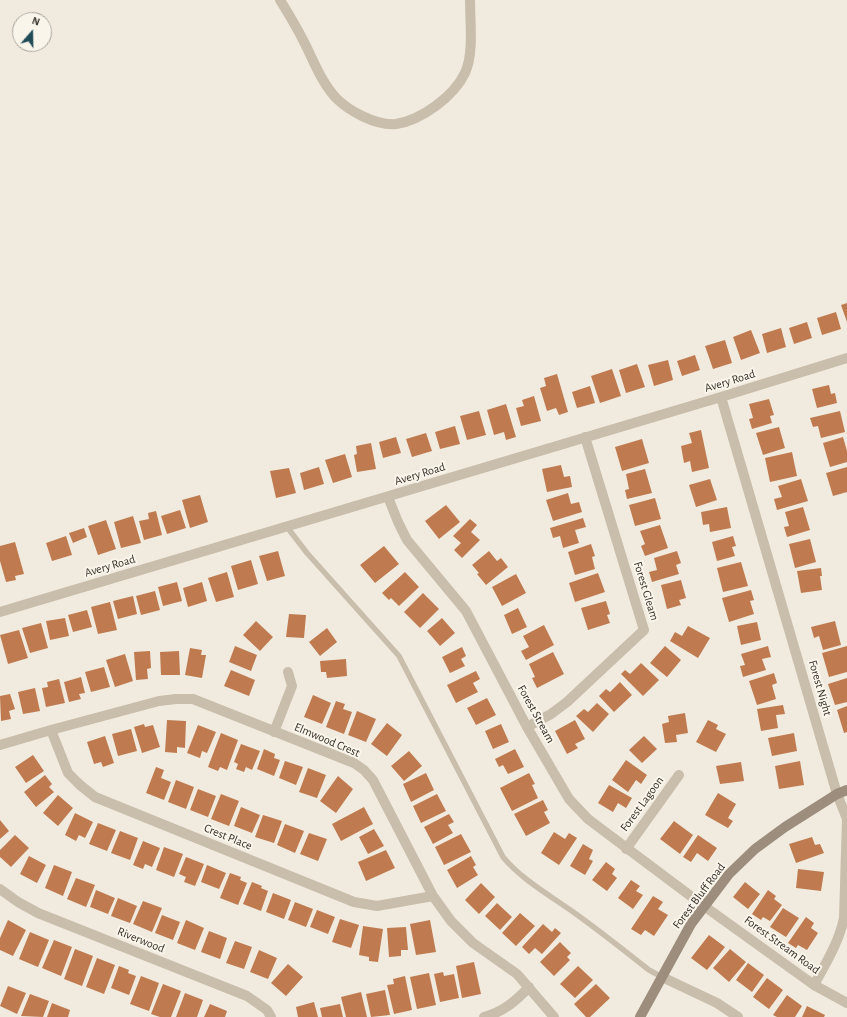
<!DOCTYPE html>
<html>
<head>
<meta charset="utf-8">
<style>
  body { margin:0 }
  #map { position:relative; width:847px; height:1017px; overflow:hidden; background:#f1ebdf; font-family:"Alegreya Sans",sans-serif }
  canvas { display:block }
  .north { position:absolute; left:12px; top:12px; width:40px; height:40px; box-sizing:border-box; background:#f9f5eb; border:1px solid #aba69e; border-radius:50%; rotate:20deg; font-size:11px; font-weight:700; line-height:16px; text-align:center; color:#37302a }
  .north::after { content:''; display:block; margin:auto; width:14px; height:18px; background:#214b57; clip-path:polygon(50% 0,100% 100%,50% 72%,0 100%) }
</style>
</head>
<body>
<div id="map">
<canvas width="847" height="1017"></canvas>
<div class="north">N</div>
</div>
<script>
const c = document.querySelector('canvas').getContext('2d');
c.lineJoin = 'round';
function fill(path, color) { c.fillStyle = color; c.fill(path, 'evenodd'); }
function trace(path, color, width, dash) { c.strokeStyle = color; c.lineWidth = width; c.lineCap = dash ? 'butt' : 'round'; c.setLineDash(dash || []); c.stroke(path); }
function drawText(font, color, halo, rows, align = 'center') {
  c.font = font + ' "Alegreya Sans",sans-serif'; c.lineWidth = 4; c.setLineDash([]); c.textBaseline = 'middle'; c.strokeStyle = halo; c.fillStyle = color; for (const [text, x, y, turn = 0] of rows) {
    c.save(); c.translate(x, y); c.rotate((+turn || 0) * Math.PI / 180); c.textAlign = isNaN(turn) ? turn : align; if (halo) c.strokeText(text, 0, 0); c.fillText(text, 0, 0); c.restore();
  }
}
fill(new Path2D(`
  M847 303V322L841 305Z
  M836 312 841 329 822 335 817 318Z
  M807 322 812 338 794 344 789 328Z
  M781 328 786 347 767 353 762 334Z
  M751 330 760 353 741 360 733 337Z
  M725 340 732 363 713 369 705 346Z
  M695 355 700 370 682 376 677 361Z
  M668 360 673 380 654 386 648 365Z
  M637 364 645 387 626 393 619 370Z
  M612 369 621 396 600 403 591 376Z
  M557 374 568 412 559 415 556 408 547 411 540 388 546 386 544 378Z
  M829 385 831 394 835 393 837 403 817 408 812 389Z
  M590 386 595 403 577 408 572 392Z
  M534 396 541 421 521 426 516 408 524 406 522 400Z
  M769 399 774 415 770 416 772 423 752 429 749 419 753 418 749 404Z
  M506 404 516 437 506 440 504 432 494 435 487 410Z
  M479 411 486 435 467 440 460 416Z
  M840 411 845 432 821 438 818 426 813 427 810 418Z
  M455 426 460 444 440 449 435 432Z
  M779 427 785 448 763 455 756 433Z
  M701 430 709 468 692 472 690 461 684 463 681 446 692 443 689 433Z
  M426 433 432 451 412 457 406 439Z
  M396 437 401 453 383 458 379 442Z
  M843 437 847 451V462L830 467 823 443Z
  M642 439 649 463 622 471 615 447Z
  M371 443 376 469 357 472 354 455 357 454 356 446Z
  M792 452 797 476 770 482 765 458Z
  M345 454 352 477 333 483 325 460Z
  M561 465 564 477 570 476 572 487 547 492 542 469Z
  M319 467 324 484 304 490 300 473Z
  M847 467V492L833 496 826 473Z
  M289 468 296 493 276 498 270 471Z
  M645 469 652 493 627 499 625 490 629 489 626 474Z
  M710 479 717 500 696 507 689 485Z
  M801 479 808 501 777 510 774 499 782 497 778 486Z
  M568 493 571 504 579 502 582 512 553 521 546 500Z
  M200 495 208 522 190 528 182 500Z
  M655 498 661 519 635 526 629 505Z
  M446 505 460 522 439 539 425 521Z
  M727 507 731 528 710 532 709 524 703 525 701 512Z
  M803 507 810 530 787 537 784 527 789 526 785 512Z
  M180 510 186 528 167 534 161 516Z
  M156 511 162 535 144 540 139 521 149 519 148 513Z
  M133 516 141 543 121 548 114 522Z
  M583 518 586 527 575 530 579 543 563 548 560 536 553 538 550 528Z
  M470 519 477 525 471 532 480 540 462 558 454 550 461 543 453 536Z
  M106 520 116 549 98 555 88 526Z
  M660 525 668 548 645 556 641 546 645 544 640 531Z
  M84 528 87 537 73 543 69 533Z
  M66 536 72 555 52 561 46 543Z
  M733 536 736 546 732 547 735 556 717 561 712 542Z
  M810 539 816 562 795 568 789 544Z
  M15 542 24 574 15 576 16 580 6 582 0 561V546Z
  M591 544 595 556 592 557 595 569 575 575 568 552Z
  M384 546 399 564 375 583 360 565Z
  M278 551 285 576 267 581 259 556Z
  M489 551 497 561 501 558 508 567 486 585 477 574 479 573 472 565Z
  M677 551 681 563 676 565 679 574 652 582 649 572 657 570 654 558Z
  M251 560 258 584 238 590 231 566Z
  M741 562 748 586 723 592 717 568Z
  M821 568 822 576H820L822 590 801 593 797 571Z
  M227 572 234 597 216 602 208 578Z
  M405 572 419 587 399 606 391 598 389 600 382 593Z
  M598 573 605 592 575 602 569 583Z
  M516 574 526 593 502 606 492 587Z
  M681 580 686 598 679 600 681 605 667 609 661 585Z
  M177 582 182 601 163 606 158 587Z
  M202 582 207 601 188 607 183 588Z
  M751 590 754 600 750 601 754 614 729 622 722 598Z
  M155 591 160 610 141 615 136 596Z
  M423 593 439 609 420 628 404 612Z
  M133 596 137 614 118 619 113 601Z
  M606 601 610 614 607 615 610 623 588 630 581 608Z
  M110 602 117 630 98 634 91 607Z
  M518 608 527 627 512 634 504 615Z
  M87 610 92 627 73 632 68 615Z
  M289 614 306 615 304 638 286 637Z
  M65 618 69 636 50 640 46 621Z
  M442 618 455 633 440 646 427 631Z
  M256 621 273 637 260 651 243 635Z
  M835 621 841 645 823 650 819 636 814 638 811 627Z
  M757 622 761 640 741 645 737 626Z
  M41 623 48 648 30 653 22 628Z
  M544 625 554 645 526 660 521 651 529 647 523 636Z
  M688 626 710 638 698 658 670 641 675 632 682 636Z
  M327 628 337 642 320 656 309 642Z
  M19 630 28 658 8 664 0 635Z
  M235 646 257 655 251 671 229 662Z
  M665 646 681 660 667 677 650 663Z
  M768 646 771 657 762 659 766 670 743 677 740 666 745 665 741 654Z
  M847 646V672L829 677 822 653Z
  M462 647 466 656 461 659 465 666 450 673 442 657Z
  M190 648 202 650 201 655H206L202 678 185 675Z
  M150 651 151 668 147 669 148 679 136 680 134 652Z
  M179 651 180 675H161L160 652Z
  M553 652 564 674 537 688 532 678 535 677 529 664Z
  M125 654 133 681 115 687 106 660Z
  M346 659 347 676 327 678 326 672H321L320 661Z
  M641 663 659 680 643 696 621 674 625 670 630 674Z
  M104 667 110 687 91 692 85 672Z
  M231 670 255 680 249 696 224 686Z
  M476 671 480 679 473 683 478 692 456 703 447 685Z
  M774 673 777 683 772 685 776 699 757 705 749 681Z
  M81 677 85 693 79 694 81 699 69 702 64 682Z
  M847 678V702L835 705 828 684Z
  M59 679 65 703 46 707 42 688 48 687 47 682Z
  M620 682 632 695 614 712 599 696 606 689 610 692Z
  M35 688 40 711 23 714 18 692Z
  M10 694 15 709 9 711 11 719 1 721 0 696Z
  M313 695 331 703 322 724 304 717Z
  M487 698 496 715 476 725 467 708Z
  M336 701 345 704 343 709 352 712 344 734 326 727Z
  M597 703 609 714 593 732 576 716 584 709 588 712Z
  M783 705 785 714 776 715 778 728 761 731 757 709Z
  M847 706V732L844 733 837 710Z
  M357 711 376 719 366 742 348 735Z
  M685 713 688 733 676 735 677 742 665 743 662 724 669 722 668 716Z
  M167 720 186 721 185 748 177 747V753L165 752Z
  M575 720 585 739 575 744 578 748 567 754 555 731Z
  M708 720 718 725 716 729 726 734 716 752 696 742Z
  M387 723 402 735 387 756 371 744Z
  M144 724 145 727 153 725 160 747 142 753 134 727Z
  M501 724 509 742 493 749 485 731Z
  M198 725 216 732 207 753 202 751 200 758 187 753Z
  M131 729 137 751 118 756 112 734Z
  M221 733 238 740 227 770 220 767 218 771 208 767Z
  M794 733 797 751 772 756 768 738Z
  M105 736 114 763 103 767 101 762 94 764 87 742Z
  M644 736 657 749 642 763 629 750Z
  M241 744 260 751 252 770 246 767 244 772 236 769 238 764 234 762Z
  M264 749 275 754 274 758 280 760 274 776 257 769Z
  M515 749 524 767 508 774 503 765 499 767 495 759Z
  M409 751 422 766 404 781 391 766Z
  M33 755 44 771 26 783 15 767Z
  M626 760 647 775 641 784 636 780 628 792 612 780Z
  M285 761 303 767 296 785 279 778Z
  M800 761 804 785 779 789 775 766Z
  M741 762 744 781 720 784 716 766Z
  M156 767 164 770 161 778 171 782 164 800 146 793Z
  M308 768 326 775 317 798 299 792Z
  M426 773 434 790 411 802 403 784Z
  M529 773 535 784 532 785 538 798 512 811 500 788Z
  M45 775 52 784 49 787 54 792 36 807 24 792Z
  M338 776 353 789 336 813 320 801Z
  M176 780 194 787 186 809 168 802Z
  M609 785 632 798 626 808 618 803 613 812 598 803Z
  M198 789 216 796 208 817 190 810Z
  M718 793 736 804 728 818 733 821 728 828 705 815Z
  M221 794 239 801 229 826 211 819Z
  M437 794 446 811 421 823 413 806Z
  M58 795 73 808 58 826 43 813Z
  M543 800 548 810 544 812 550 823 526 836 514 814Z
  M241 807 260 815 252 833 234 826Z
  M364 807 373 824 341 841 332 824Z
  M75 813 93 822 85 838 79 835 76 841 65 835Z
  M449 814 454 822 448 825 453 833 433 844 424 827Z
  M263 815 282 821 274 843 255 837Z
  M0 820 9 831 0 839Z
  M674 821 693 835 680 854 660 839Z
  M98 823 116 830 107 851 89 844Z
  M285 824 304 831 295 853 277 845Z
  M374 829 384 846 368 854 359 837Z
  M120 831 138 838 130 860 111 853Z
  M554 832 565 839 569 833 577 838 559 865 541 853Z
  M309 833 327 839 318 861 300 854Z
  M461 834 471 852 444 865 435 847Z
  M15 835 29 848 11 867 0 857V850Z
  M698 835 717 848 708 861 697 853 691 862 683 857Z
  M812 837 815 845 820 844 824 853 796 863 789 844Z
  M143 841 160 848 152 867 145 864 143 869 133 865Z
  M583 844 593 850 589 859 593 861 585 875 570 866Z
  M164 847 183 854 174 877 156 870Z
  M386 850 395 868 366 881 358 862Z
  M29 856 46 865 37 883 20 874Z
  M471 856 476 865 473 867 478 875 457 888 447 870Z
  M186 857 204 864 195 886 184 882 186 877 179 874Z
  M606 862 615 869 612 874 617 878 607 891 592 880Z
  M54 865 72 872 63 896 45 888Z
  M207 865 226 873 219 889 201 882Z
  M798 869 824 872 821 891 796 888Z
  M230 873 241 877 240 880 247 883 238 905 220 898Z
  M76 878 95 885 86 907 67 899Z
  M631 880 640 886 636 891 643 895 633 909 618 898Z
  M252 882 262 886 261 888 268 891 261 911 243 904Z
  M745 882 760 894 748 909 733 897Z
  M481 883 495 897 479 914 465 900Z
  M96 890 115 898 108 914 90 907Z
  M768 890 776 896 774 899 782 905 770 921 763 917 761 920 752 914Z
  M273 893 291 900 284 919 266 912Z
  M653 896 663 902 658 909 668 915 654 936 645 930 641 935 631 929Z
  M118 898 137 906 130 923 111 916Z
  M143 901 162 908 152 932 133 924Z
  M295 902 313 909 306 927 288 920Z
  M497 903 512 917 500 930 485 916Z
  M783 908 799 918 786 937 770 927Z
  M317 910 335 917 328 934 310 927Z
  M520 913 535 926 516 946 502 933Z
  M162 915 180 922 173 940 155 933Z
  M806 917 814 923 811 928 818 933 807 950 798 945 796 948 788 943Z
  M340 919 359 925 351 948 332 942Z
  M8 920 26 930 13 956 0 950V938Z
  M186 920 204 928 195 950 177 943Z
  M430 920 436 952 416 955 410 924Z
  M543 924 552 932 555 928 561 933 542 954 535 948 529 954 522 947Z
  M363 926 383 929 378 962 369 961V957L359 955Z
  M406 927 408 950H401V956L389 957 387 928Z
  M209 931 227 938 220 959 201 952Z
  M30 932 49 940 38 967 19 959Z
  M709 935 725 947 707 970 691 958Z
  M54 940 72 947 61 976 42 968Z
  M235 941 252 947 244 969 226 963Z
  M560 942 571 953 567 957 570 960 554 976 540 962Z
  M75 949 93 956 82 986 64 979Z
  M730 949 746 962 729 982 713 968Z
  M259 950 277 958 268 979 250 972Z
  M97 958 115 965 104 994 86 987Z
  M474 962 481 994 462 998 456 966Z
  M748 963 764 975 752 992 736 980Z
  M288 964 303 977 286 996 271 983Z
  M119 966 129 970 128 973 136 976 129 995 111 988Z
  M578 966 593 980 575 998 560 984Z
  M443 972 444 976 454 974 459 998 440 1002 434 974Z
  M429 973 436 1005 417 1009 410 977Z
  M141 976 159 983 149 1011 130 1004Z
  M405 976 412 1010 394 1014 387 985 394 984 393 979Z
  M767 978 783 990 769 1009 753 997Z
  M163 984 181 991 171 1017H160L151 1014Z
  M596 984 610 998 590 1017H586L574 1004Z
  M8 986 26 993 17 1014 0 1006Z
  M385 990 390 1015 371 1017 366 994Z
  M361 992 367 1017H346L341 997Z
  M185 993 203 1000 197 1017H176Z
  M30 994 49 1001 43 1017 21 1016Z
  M787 995 802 1006 795 1017H777L773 1015Z
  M314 1002 318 1017H298L296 1007Z
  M52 1003 70 1010 68 1017H47Z
  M210 1004 227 1011 225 1017H204Z
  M340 1004 343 1017H322L320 1008Z
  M807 1006 825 1015 824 1017H802Z`), '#bf7b4f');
trace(new Path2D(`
  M287 527 307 553 399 656 503 857C522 880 551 896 576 914 601 932 625 951 649 970L662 977`), '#c9bdab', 5.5);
trace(new Path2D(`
  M280 0C288 13 296 26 303 40 313 59 321 82 336 98 349 111 376 126 396 124 422 120 454 96 465 73 474 54 470 21 470 0
  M721 397 837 794 847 819 844 918C839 942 826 963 814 985
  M388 497 398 522 407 540 466 611 527 727 569 799 588 819 704 906 814 985 847 1003
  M0 612 721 397 847 358
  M527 727 551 714 567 702 644 630 585 437
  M51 730 68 773 80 785 95 797 354 902 377 906 433 896
  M274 732 292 686 288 672
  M0 745 51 730 159 701 176 699H193L354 763 364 770 373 780 433 896 451 921 473 943 517 974 554 1017
  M626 849 679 775
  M0 889 18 902 38 913 247 996 267 1010 271 1017
  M662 977 717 1003 738 1017
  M484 1017C503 1012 516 1001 529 987`), '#c9bdab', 10);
trace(new Path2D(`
  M640 1017 691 924 729 874 755 849 785 827 837 794 847 790`), '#9d8d7c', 10);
drawText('12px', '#37302a', '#f9f5eb', [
  ["Avery Road",730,381,-17],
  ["Avery Road",420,474,-17],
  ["Avery Road",110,566,-16],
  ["Forest Gleam",646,591,73],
  ["Forest Night",820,688,74],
  ["Forest Stream",536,714,61],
  ["Elmwood Crest",327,740,23],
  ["Forest Lagoon",642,804,-54],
  ["Crest Place",228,837,22],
  ["Forest Bluff Road",699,896,-53],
  ["Riverwood",141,940,22],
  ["Forest Stream Road",782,945,36]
]);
</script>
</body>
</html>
